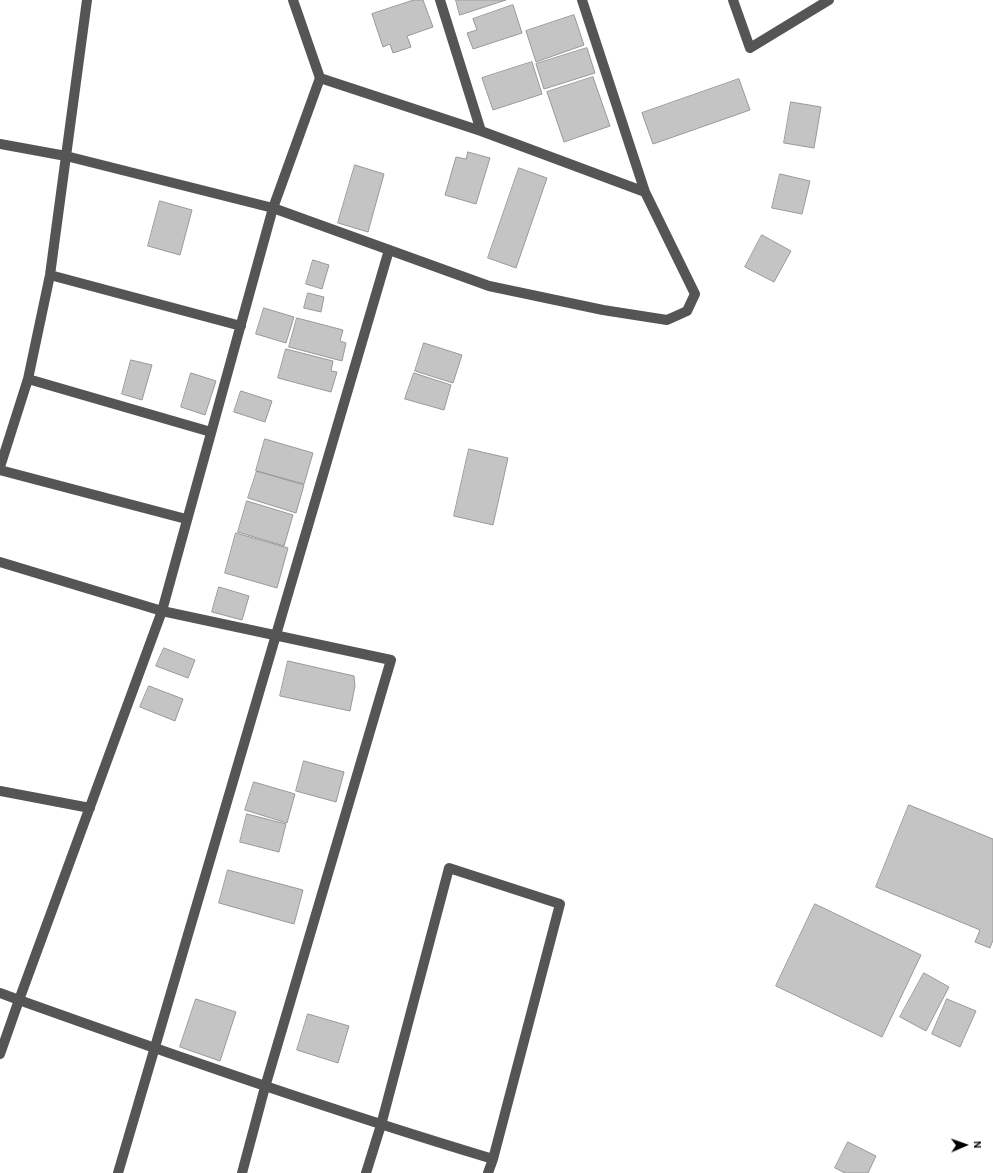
<!DOCTYPE html>
<html>
<head>
<meta charset="utf-8">
<style>
  body { margin:0 }
  #map { position:relative; width:993px; height:1173px; overflow:hidden; background:#fff; font-family:"Alegreya Sans",sans-serif }
  canvas { display:block }
  .north { position:absolute; left:945px; top:1125px; width:40px; height:40px; -webkit-text-stroke:3px #fff; paint-order:stroke; rotate:88deg; font-size:11px; font-weight:700; line-height:16px; text-align:center; color:#000 }
  .north::after { content:''; display:block; margin:auto; width:14px; height:18px; background:#000; clip-path:polygon(50% 0,100% 100%,50% 72%,0 100%) }
</style>
</head>
<body>
<div id="map">
<canvas width="993" height="1173"></canvas>
<div class="north">N</div>
</div>
<script>
const c = document.querySelector('canvas').getContext('2d');
c.lineJoin = 'round';
function fill(path, color) { c.fillStyle = color; c.fill(path, 'evenodd'); }
function trace(path, color, width, dash) { c.strokeStyle = color; c.lineWidth = width; c.lineCap = dash ? 'butt' : 'round'; c.setLineDash(dash || []); c.stroke(path); }
const building = new Path2D(`
  M414 0H423L433 27 407 36 411 47 393 53 390 44 383 47 372 14Z
  M456 0H506L460 15Z
  M513 5 522 33 473 49 467 33 477 30 473 19Z
  M574 15 584 45 536 62 526 31Z
  M587 48 595 73 544 89 536 64Z
  M532 62 542 94 493 110 482 78Z
  M593 77 610 126 564 142 547 92Z
  M739 79 750 110 653 144 642 113Z
  M791 102 821 107 814 148 784 143Z
  M468 152 490 158 476 204 445 195 456 157 466 159Z
  M355 165 384 174 368 232 338 223Z
  M519 168 547 178 516 268 488 258Z
  M780 174 810 181 802 214 772 208Z
  M160 201 192 210 180 255 148 246Z
  M762 235 791 251 774 282 745 267Z
  M313 260 329 265 322 289 306 284Z
  M308 293 324 297 321 312 304 308Z
  M264 308 294 317 286 343 256 334Z
  M297 318 343 330 340 341 346 343 342 361 289 347Z
  M424 343 462 355 453 383 415 371Z
  M286 349 333 361 331 371 337 372 331 392 278 378Z
  M131 360 152 365 142 400 122 394Z
  M191 373 216 381 205 415 181 407Z
  M414 373 451 385 444 410 405 399Z
  M241 391 272 401 265 422 234 412Z
  M265 439 313 453 304 484 256 471Z
  M469 449 508 458 493 525 454 516Z
  M257 471 304 485 296 513 248 498Z
  M247 501 293 515 284 546 238 532Z
  M236 533 288 548 277 588 225 573Z
  M219 587 249 596 242 620 212 612Z
  M164 648 195 660 188 678 156 666Z
  M288 661 354 676 355 686 350 711 280 696Z
  M149 686 183 699 175 721 140 707Z
  M304 761 344 772 336 802 296 791Z
  M254 782 295 794 287 823 245 810Z
  M909 805 993 839V940L990 948 975 942 980 930 876 887Z
  M247 814 286 824 279 852 240 842Z
  M228 870 303 890 294 924 219 903Z
  M815 904 921 955 882 1037 776 986Z
  M924 973 949 987 926 1031 900 1017Z
  M196 999 236 1012 220 1061 180 1047Z
  M947 999 976 1011 960 1047 932 1034Z
  M308 1014 349 1026 338 1063 297 1050Z
  M848 1142 876 1156 868 1173H845L835 1168Z`);
fill(building, '#c4c4c4');
trace(building, '#999', 1);
trace(new Path2D(`
  M293 0 320 78 481 131 645 192 582 0
  M440 0 481 131
  M733 0 750 48 829 0
  M320 78 273 208 489 286 603 310 667 320 687 311 695 294 645 192
  M0 144 66 156 273 208 162 611 19 1000C176 1056 333 1111 493 1159L488 1173
  M50 275 241 326
  M28 379 211 432
  M0 467 28 379 50 275 87 0
  M0 470 186 519
  M0 562 162 611 391 660 265 1087 242 1173
  M0 791 90 808
  M0 993 19 1000 0 1054
  M118 1173 389 250
  M366 1173 381 1125 449 868 560 904 493 1159`), '#555', 10);
</script>
</body>
</html>
